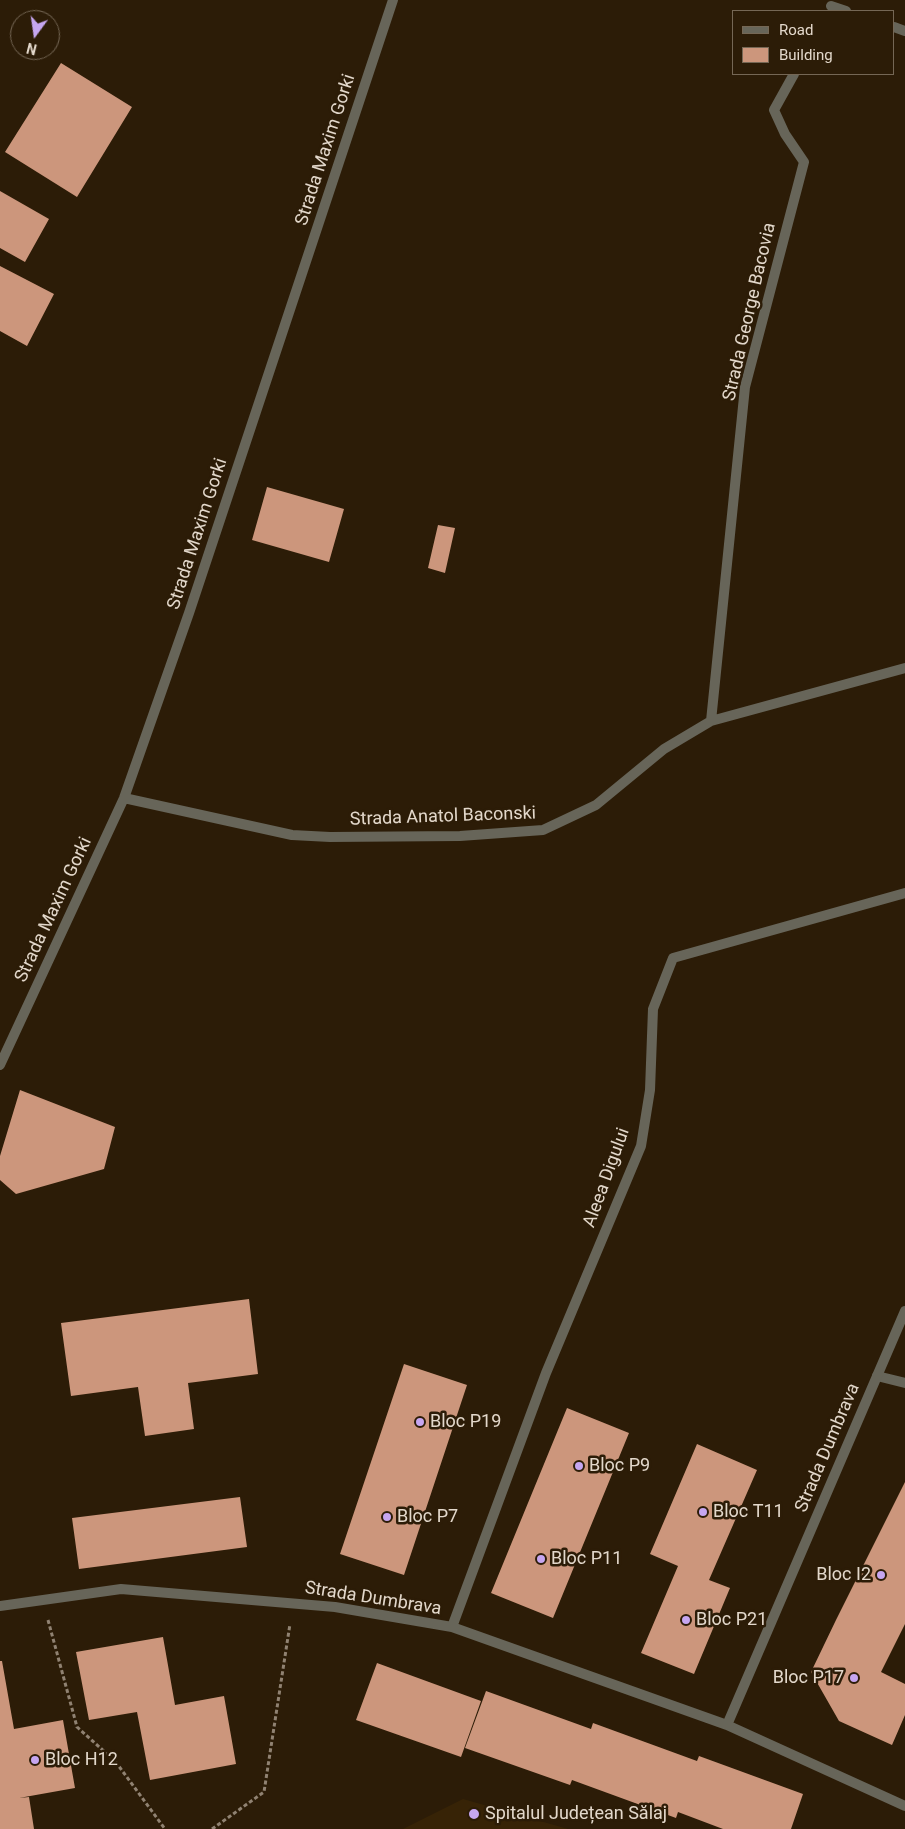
<!DOCTYPE html>
<html>
<head>
<meta charset="utf-8">
<style>
  body { margin:0 }
  #map { position:relative; width:905px; height:1829px; overflow:hidden; background:#2c1c07; font-family:Roboto,sans-serif }
  canvas { display:block }
  .legend { position:absolute; left:732px; top:10px; width:162px; height:65px; box-sizing:border-box; background:#2c1c07; border:1px solid #756755; margin:0; padding:6px 9px; list-style:none; font-size:15px; color:#e3d8cb }
  .legend li { display:flex; align-items:center; gap:10px; height:25px }
  .legend b { width:25px; border:1px solid #756755 }
  .north { position:absolute; left:10px; top:10px; width:50px; height:50px; box-sizing:border-box; background:#2c1c07; border:1px solid #756755; border-radius:50%; rotate:194deg; font-size:14px; font-weight:700; line-height:20px; text-align:center; color:#e3d8cb }
  .north::after { content:''; display:block; margin:auto; width:18px; height:22px; background:#c6a6f0; clip-path:polygon(50% 0,100% 100%,50% 72%,0 100%) }
</style>
</head>
<body>
<div id="map">
<canvas width="905" height="1829"></canvas>
<ul class="legend">
<li><b style="height:6px;background:#676559"></b>Road</li>
<li><b style="height:14px;background:#cc967c"></b>Building</li>
</ul>
<div class="north">N</div>
</div>
<script>
const c = document.querySelector('canvas').getContext('2d');
c.lineJoin = 'round';
function fill(path, color) { c.fillStyle = color; c.fill(path, 'evenodd'); }
function trace(path, color, width, dash) { c.strokeStyle = color; c.lineWidth = width; c.lineCap = dash ? 'butt' : 'round'; c.setLineDash(dash || []); c.stroke(path); }
function drawText(font, color, halo, rows, align = 'center') {
  c.font = font + ' Roboto,sans-serif'; c.lineWidth = 5; c.setLineDash([]); c.textBaseline = 'middle'; c.strokeStyle = halo; c.fillStyle = color; for (const [text, x, y, turn = 0] of rows) {
    c.save(); c.translate(x, y); c.rotate((+turn || 0) * Math.PI / 180); c.textAlign = isNaN(turn) ? turn : align; if (halo) c.strokeText(text, 0, 0); c.fillText(text, 0, 0); c.restore();
  }
}
fill(new Path2D(`
  M463 1799 568 1829H403Z`), '#372306');
fill(new Path2D(`
  M61 63 132 107 77 197 5 152Z
  M0 191 49 219 25 262 0 248Z
  M0 266 54 294 27 346 0 331Z
  M267 487 344 509 329 562 252 540Z
  M438 525 455 528 445 573 428 568Z
  M20 1090 115 1127 104 1169 16 1194 0 1180V1156Z
  M249 1299 258 1374 188 1383 194 1429 145 1436 138 1387 71 1396 61 1323Z
  M404 1364 467 1385 404 1575 340 1554Z
  M567 1408 629 1433 553 1618 491 1593Z
  M697 1444 757 1470 709 1580 730 1588 694 1674 641 1653 678 1566 650 1554Z
  M905 1482V1624L881 1672 905 1684V1715L892 1745 839 1721 811 1672 836 1620Z
  M240 1497 247 1547 79 1569 72 1518Z
  M163 1637 175 1705 224 1696 236 1764 150 1780 137 1712 89 1720 76 1652Z
  M0 1661H2L14 1729 63 1720 75 1788 19 1798 29 1797 34 1829H0Z
  M377 1663 481 1701 461 1757 356 1720Z
  M486 1691 591 1729 593 1723 697 1761 699 1756 803 1794 791 1829H723L678 1812 676 1818 572 1780 570 1785 465 1748Z`), '#cc967c');
trace(new Path2D(`
  M48 1620 77 1727 115 1761 165 1829
  M212 1829 264 1792 290 1624`), '#908272', 3, [4, 2.5]);
trace(new Path2D(`
  M877 1376 905 1383`), '#676559', 10);
trace(new Path2D(`
  M831 6 846 11
  M894 27 905 31
  M711 721 745 387 804 162 785 134 774 110 794 74
  M124 798 292 835 330 837 460 836 543 830 596 805 664 749 711 721 905 668
  M0 1065 124 798 189 613 393 0
  M0 1606 121 1589 335 1607 452 1627 727 1725 905 1806
  M452 1627 546 1373 641 1146 650 1090 653 1009 673 958 905 893
  M727 1725 905 1311`), '#676559', 10);
for (const [x, y, r, color] of [
  [420,1422,5,"#c6a6f0"],
  [579,1466,5,"#c6a6f0"],
  [703,1512,5,"#c6a6f0"],
  [387,1517,5,"#c6a6f0"],
  [541,1559,5,"#c6a6f0"],
  [881,1575,5,"#c6a6f0"],
  [686,1620,5,"#c6a6f0"],
  [854,1678,5,"#c6a6f0"],
  [35,1760,5,"#c6a6f0"],
  [474,1814,6,"#c6a6f0"]
]) { const dot = new Path2D(); dot.arc(x, y, r, 0, 2 * Math.PI); c.fillStyle = color; c.fill(dot); trace(dot, '#2c1c07', 2); }
drawText('18px', '#e3d8cb', '#2c1c07', [
  ["Strada Maxim Gorki",326,150,-72],
  ["Strada George Bacovia",750,312,-77],
  ["Strada Maxim Gorki",198,534,-72],
  ["Strada Anatol Baconski",443,817,-2],
  ["Strada Maxim Gorki",54,910,-65],
  ["Aleea Digului",607,1178,-70],
  ["Strada Dumbrava",828,1448,-67],
  ["Strada Dumbrava",373,1599,9]
]);
drawText('18px', '#e3d8cb', '#2c1c07', [
  ["Bloc P19",430,1422],
  ["Bloc P9",589,1466],
  ["Bloc T11",713,1512],
  ["Bloc P7",397,1517],
  ["Bloc P11",551,1559],
  ["Bloc I2",871,1575,"right"],
  ["Bloc P21",696,1620],
  ["Bloc P17",844,1678,"right"],
  ["Bloc H12",45,1760],
  ["Spitalul Județean Sălaj",485,1814]
], 'left');
</script>
</body>
</html>
